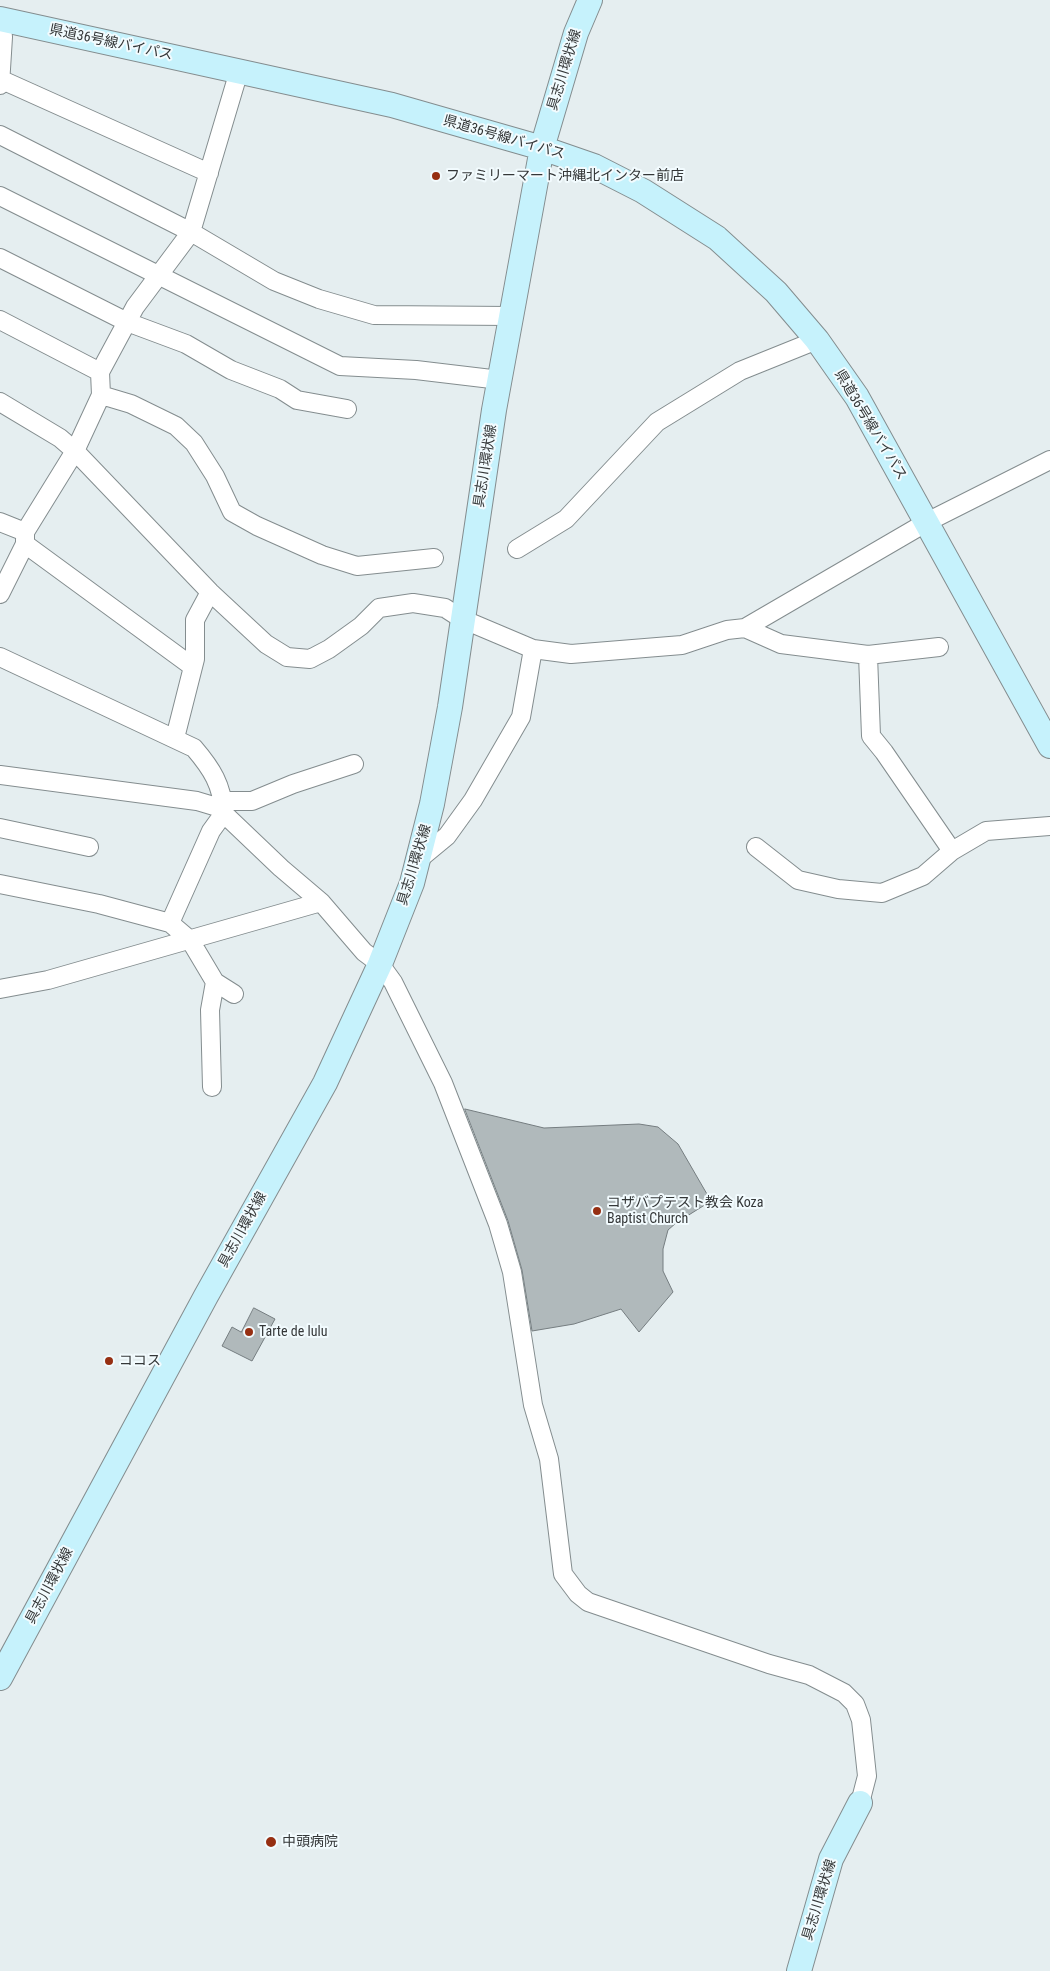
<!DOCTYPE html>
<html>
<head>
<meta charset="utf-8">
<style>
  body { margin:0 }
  canvas { display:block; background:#e5eef0 }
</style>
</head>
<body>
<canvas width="1050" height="1971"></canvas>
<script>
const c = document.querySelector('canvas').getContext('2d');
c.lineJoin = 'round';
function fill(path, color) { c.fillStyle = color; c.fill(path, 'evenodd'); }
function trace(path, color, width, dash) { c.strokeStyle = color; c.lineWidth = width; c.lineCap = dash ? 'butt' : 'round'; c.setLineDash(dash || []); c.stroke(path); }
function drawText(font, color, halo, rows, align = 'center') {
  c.font = font + ' "Roboto Condensed","Noto Sans JP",sans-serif'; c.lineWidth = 4; c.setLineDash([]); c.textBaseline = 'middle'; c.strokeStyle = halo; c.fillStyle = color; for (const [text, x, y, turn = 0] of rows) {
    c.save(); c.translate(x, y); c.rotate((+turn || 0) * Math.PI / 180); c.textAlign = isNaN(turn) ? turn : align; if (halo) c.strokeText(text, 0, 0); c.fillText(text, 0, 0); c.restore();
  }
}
const building = new Path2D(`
  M465 1109 544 1128 639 1124 658 1127 678 1144 711 1201 676 1223 668 1230 663 1249V1271L673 1292 639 1332 621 1309 574 1324 532 1331 522 1270 508 1221Z
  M254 1308 275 1319 252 1361 222 1346 232 1327 241 1332Z`);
fill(building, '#b0b9bb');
trace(building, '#757d80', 1);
const street = new Path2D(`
  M2 80 209 173
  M0 85 3 37 1 19
  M0 135 191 232 274 281 319 299 374 315 511 316
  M0 196 340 366 416 370 500 380
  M0 258 127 322 186 344 231 370 280 389 297 400 347 409
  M0 320 100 372
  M101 395 131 404 176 426 194 443 215 476 232 512 257 526 322 555 357 566 434 558
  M0 402 60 438 75 451 210 592 266 644 287 657 310 659 329 649 361 626 379 608 413 603 445 608 462 619 533 649 571 654 682 645 727 630 745 628 927 522 1050 460
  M0 522 25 532
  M25 544 193 667
  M517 549 566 519 657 422 740 371 817 340
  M0 594 25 544V532L75 451 101 395 100 372 135 307 191 232 239 71
  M745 628 781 644 868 655 939 647
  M868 655 871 736 884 752 952 851
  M0 657 194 748C212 769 222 785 224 813L211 831 170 923
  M175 738 195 659V620L210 592
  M0 775 197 801 217 807 281 868 321 902 364 952 380 964 393 982 443 1083 498 1224 512 1272 533 1405 549 1459 563 1574 578 1594 588 1602 769 1664 809 1675 844 1693 855 1704 861 1720 867 1776 860 1803
  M223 801H252L293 784 354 764
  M0 828 89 847
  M756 847 798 880 838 889 882 893 923 876 952 851 986 831 1050 826
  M418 860 447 836 473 800 521 717 533 649
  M0 884 99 904 170 923 190 940 215 982 210 1010 212 1087
  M215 982 234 994
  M0 989 48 980 321 902`);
const secondary = new Path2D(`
  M0 19 392 105 542 148 594 166 643 191 717 238 776 292 817 340 857 397 1050 746
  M0 1678 206 1296 325 1083 380 964 412 883 432 804 450 707 494 410 542 148 576 33 590 0
  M799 1971 831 1859 860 1803`);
trace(street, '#848d8f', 20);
trace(secondary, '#848d8f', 26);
trace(street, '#fff', 18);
trace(secondary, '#c6f2fc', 24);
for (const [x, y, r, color] of [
  [436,176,5,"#962f12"],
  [597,1211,5,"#962f12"],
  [249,1332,5,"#962f12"],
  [109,1361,5,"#962f12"],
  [271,1842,6,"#962f12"]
]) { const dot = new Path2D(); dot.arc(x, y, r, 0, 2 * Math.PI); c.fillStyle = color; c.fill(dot); trace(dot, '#f2fbfe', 2); }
drawText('14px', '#343738', '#f2fbfe', [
  ["県道36号線バイパス",111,43,12],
  ["具志川環状線",565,70,-73],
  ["県道36号線バイパス",504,138,16],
  ["県道36号線バイパス",870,425,59],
  ["具志川環状線",486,466,-81],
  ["具志川環状線",415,865,-73],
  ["具志川環状線",243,1230,-61],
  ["具志川環状線",50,1586,-62],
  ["具志川環状線",820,1900,-73]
]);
drawText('14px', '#343738', '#f2fbfe', [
  ["ファミリーマート沖縄北インター前店",446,176],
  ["コザバプテスト教会 Koza",607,1203],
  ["Baptist Church",607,1219],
  ["Tarte de lulu",259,1332],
  ["ココス",119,1361],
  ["中頭病院",282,1842]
], 'left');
</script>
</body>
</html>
